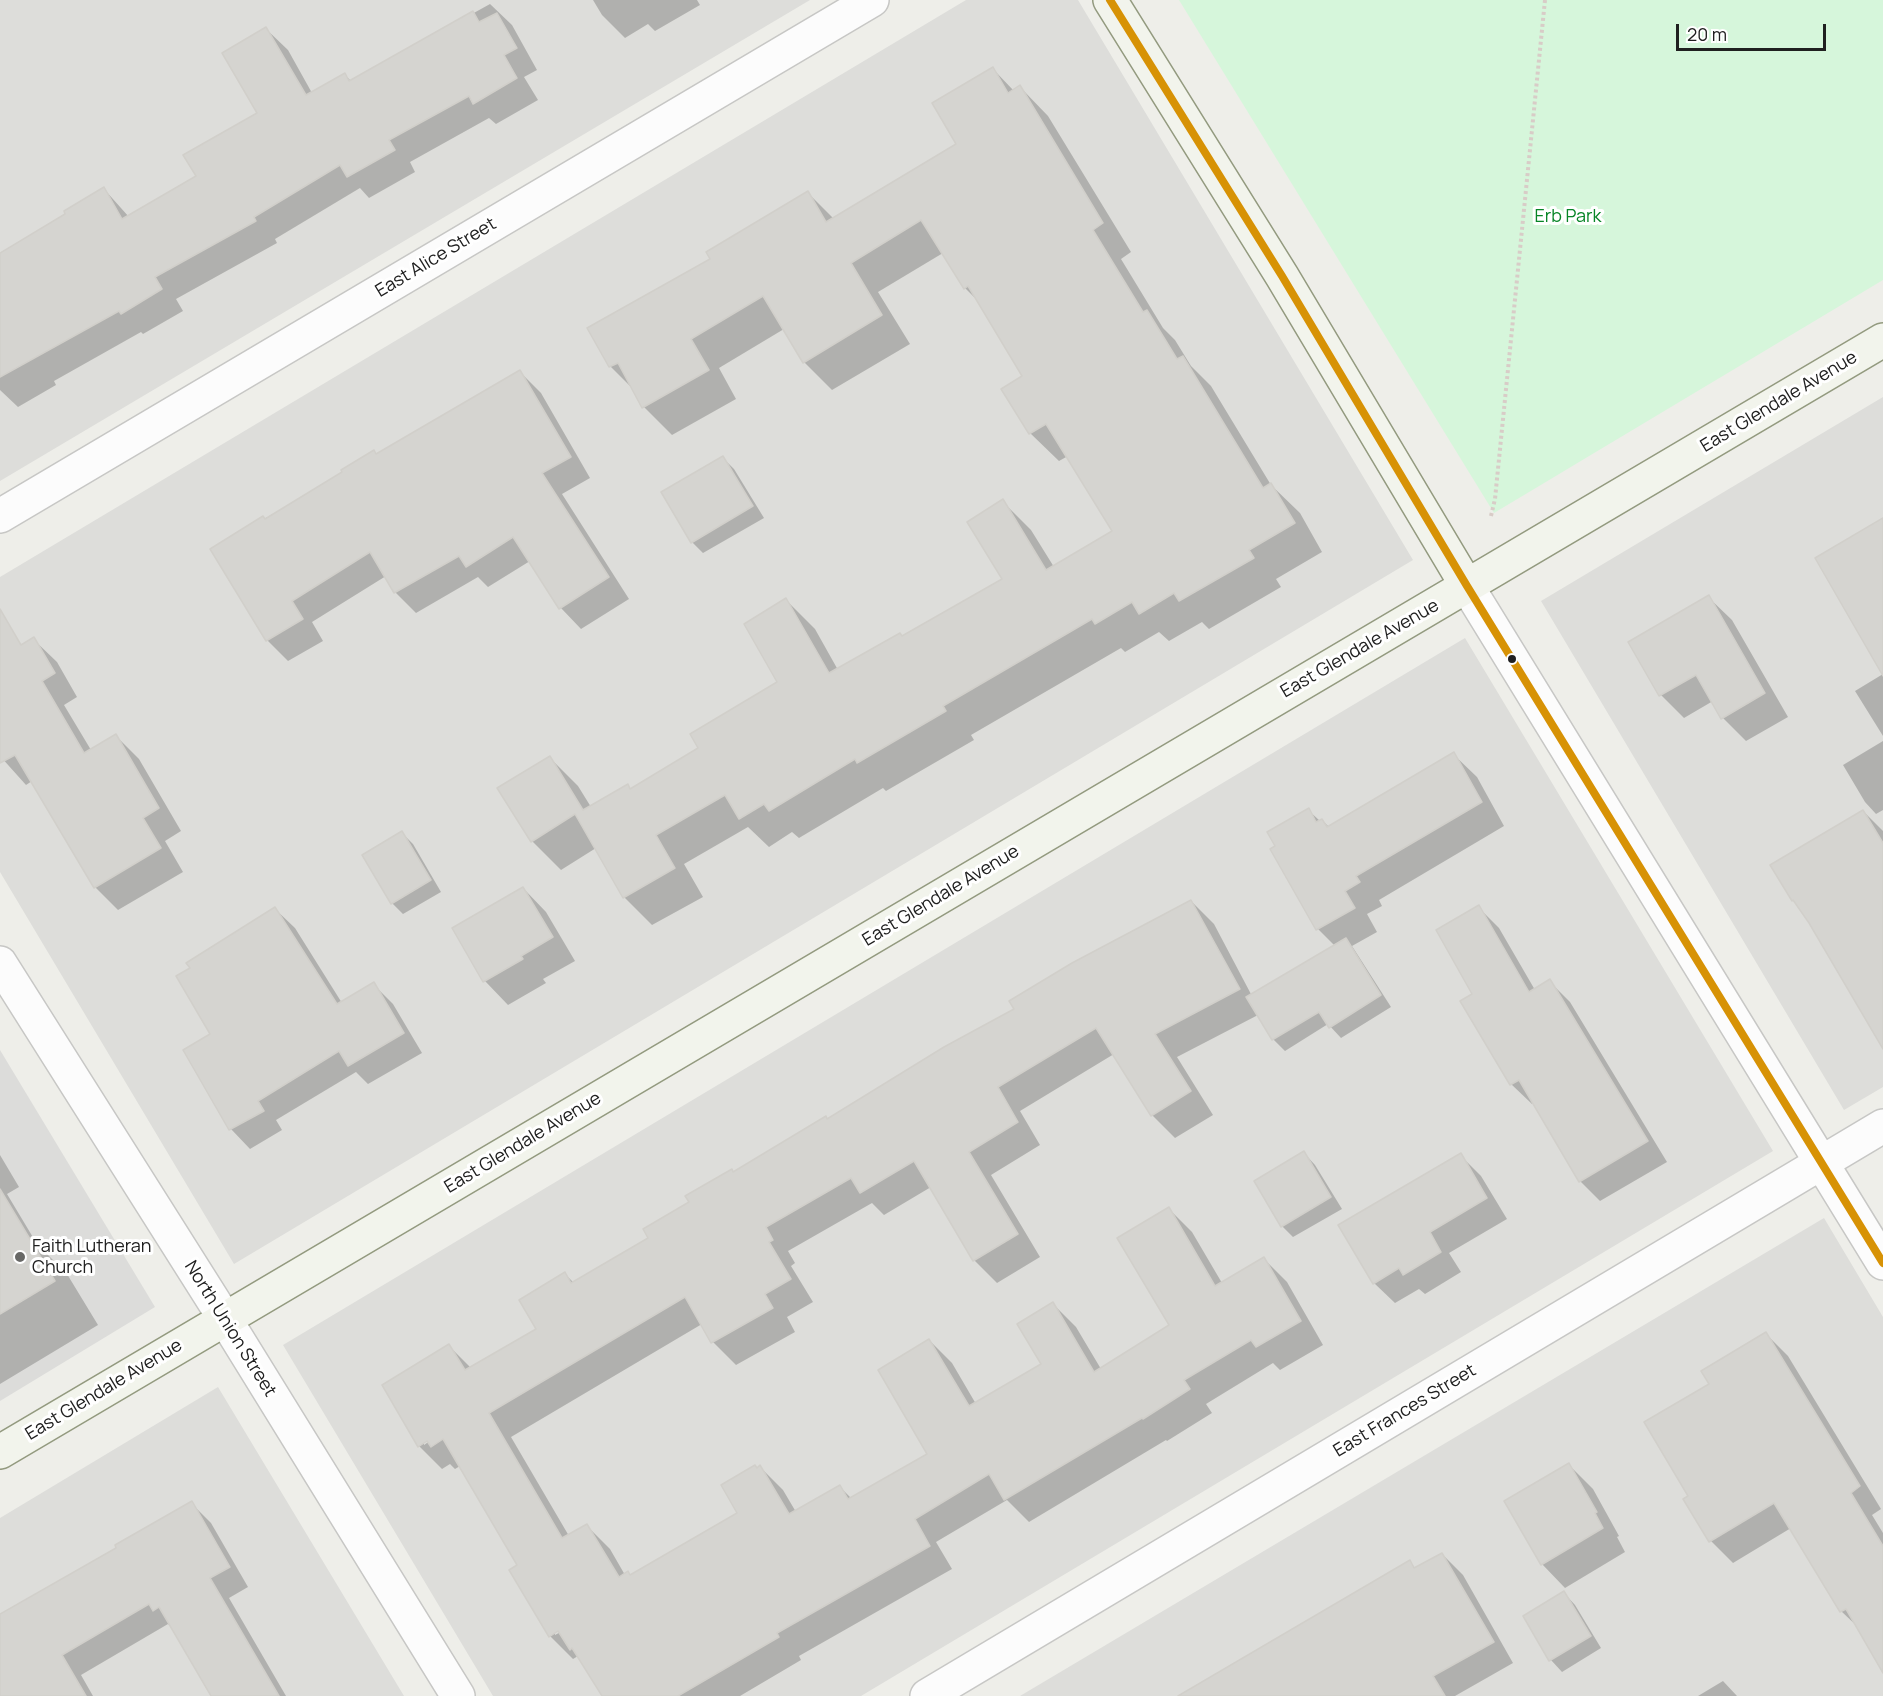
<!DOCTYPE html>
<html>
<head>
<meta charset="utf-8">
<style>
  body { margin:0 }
  #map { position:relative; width:1883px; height:1696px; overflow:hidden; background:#eeeee9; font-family:Manrope,sans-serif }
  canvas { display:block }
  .scale { position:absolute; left:1676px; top:24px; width:150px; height:27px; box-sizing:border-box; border:3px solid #202020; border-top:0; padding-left:8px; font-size:18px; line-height:21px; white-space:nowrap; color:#202020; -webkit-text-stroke:4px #fff; paint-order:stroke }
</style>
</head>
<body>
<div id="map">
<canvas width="1883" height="1696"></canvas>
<div class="scale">20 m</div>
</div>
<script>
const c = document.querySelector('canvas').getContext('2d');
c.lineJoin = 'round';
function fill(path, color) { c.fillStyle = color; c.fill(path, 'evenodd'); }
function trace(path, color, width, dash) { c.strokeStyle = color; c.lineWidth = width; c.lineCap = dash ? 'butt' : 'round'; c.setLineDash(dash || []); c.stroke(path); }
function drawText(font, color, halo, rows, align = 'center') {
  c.font = font + ' Manrope,sans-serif'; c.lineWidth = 6; c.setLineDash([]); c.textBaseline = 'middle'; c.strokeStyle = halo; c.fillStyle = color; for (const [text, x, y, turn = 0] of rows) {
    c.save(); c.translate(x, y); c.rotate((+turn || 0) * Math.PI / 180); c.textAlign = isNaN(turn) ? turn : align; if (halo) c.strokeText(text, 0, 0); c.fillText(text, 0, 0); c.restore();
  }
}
fill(new Path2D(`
  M0 0H810L0 481Z
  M966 0H1078L1413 560 234 1264 0 872V577Z
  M1883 397V1087L1844 1110 1541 601Z
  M1465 638 1773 1151 861 1696H493L283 1345Z
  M1824 1218 1883 1317V1696H1020Z
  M218 1387 404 1696H0V1518Z`), '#ddddda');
fill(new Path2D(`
  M0 1050 155 1307 0 1401Z`), '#dcdcda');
fill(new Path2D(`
  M1179 0H1883V280L1494 513Z`), '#d6f6db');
fill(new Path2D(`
  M593 0H697L700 5 655 31 648 24 625 38 602 15Z
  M490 4 512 25 537 70 524 77 538 100 496 124 489 118 410 162 415 172 369 198 360 188 275 239 277 243 176 299 183 311 143 334 141 332 54 381 56 385 18 407 0 390V255L68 214 104 189 129 217 198 177 259 113 266 29 288 50 312 93 345 75 351 81Z
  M993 69 1014 91 1020 87 1048 116 1131 252 1121 259 1163 328 1175 340 1191 366 1211 386 1271 485 1300 513 1322 552 1276 579 1281 587 1209 629 1202 622 1169 641 1159 632 1125 652 1121 648 971 735 974 740 886 791 883 788 799 838 792 832 769 847 748 827 684 864 703 897 652 925 624 897 596 848 561 870 532 841 550 758 578 786 591 807 627 786 632 790 700 749 779 682 786 600 815 629 838 670 903 637 1004 579 1002 501 1031 530 1054 567 1114 532 1068 456 1059 461 1030 433 1024 377 981 304 965 288 943 253 878 292 910 344 832 390 804 362 784 329 719 368 736 399 672 435 644 407 635 391 610 366 712 259 808 193 834 219 958 145Z
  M520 372 541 393 590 478 562 494 629 599 581 629 561 608 530 561 488 587 478 577 416 613 396 593 386 576 312 622 323 641 288 661 267 640 212 549Z
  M723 458 734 469 764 518 703 553 692 542Z
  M1708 597 1732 620 1788 717 1746 741 1723 718 1713 701 1684 718 1661 695Z
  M33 639 57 662 77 697 64 705 91 750 116 736 139 759 181 831 165 841 183 872 118 910 95 887 32 781 26 785 0 756V652L19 648Z
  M1883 674V736L1855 691Z
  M1883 741V810L1876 814 1865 802 1843 765Z
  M1453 754 1477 777 1504 826 1379 900 1382 906 1367 914 1377 932 1352 946 1391 1007 1341 1038 1328 1024 1285 1051 1273 1039 1258 1015 1177 1057 1213 1115 1175 1138 1152 1115 1114 1054 1020 1111 1040 1145 991 1175 1040 1257 997 1283 974 1260 931 1187 884 1215 872 1203 788 1251 795 1263 791 1266 813 1302 787 1317 795 1332 736 1365 713 1342 702 1324 511 1437 569 1536 587 1526 610 1549 625 1575 628 1573 631 1576 739 1513 757 1469 760 1467 783 1490 796 1512 840 1487 852 1499 929 1455V1340L952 1363 976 1404 1043 1365 1053 1304 1076 1327 1101 1369 1171 1326 1169 1209 1192 1232 1222 1283 1264 1259 1287 1282 1323 1345 1280 1370 1273 1363 1206 1404 1212 1413 1167 1441 1166 1440 1029 1522 1007 1500 936 1542 952 1569 799 1656 801 1660 740 1696H604L578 1656 573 1659 550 1636 519 1566 460 1466 455 1469 450 1464 442 1469 419 1446 449 1346 471 1368 538 1330 565 1274 574 1283 650 1238 691 1203 734 1173 828 1120 1016 1009 1191 901 1214 924 1252 996 1335 946 1318 929 1308 810 1320 821 1322 820 1329 827ZM434 1438 424 1445V1441ZM566 1629 555 1635V1632Z
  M1863 811 1883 831V1030L1800 907 1793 900 1772 866Z
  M402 833 413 844 441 892 403 914 392 903Z
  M523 888 546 912 575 961 543 979 546 983 508 1005 485 981 454 929Z
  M1478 907 1499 928 1535 990 1549 981 1570 1002 1667 1162 1600 1201 1580 1181 1534 1103 1532 1104 1511 1084 1474 994Z
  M275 909 295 928 342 1003 373 984 393 1004 422 1053 368 1084 356 1072 276 1120 282 1130 250 1149 231 1129 185 1051 212 1034Z
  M1304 1153 1315 1165 1342 1209 1293 1237 1282 1226Z
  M0 1155 19 1187 7 1194 37 1244 67 1274 98 1325 0 1384Z
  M1460 1155 1481 1176 1507 1219 1449 1253 1461 1272 1425 1294 1419 1289 1395 1303 1374 1283Z
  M1766 1334 1788 1356 1881 1509 1872 1515 1883 1533V1670L1860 1629 1841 1611 1791 1528 1733 1563 1711 1541 1690 1497 1711 1384Z
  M1569 1465 1593 1489 1619 1536 1617 1537 1625 1552 1565 1588 1542 1564Z
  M191 1503 211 1523 248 1587 229 1598 286 1696H212L175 1630 168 1624 81 1675 93 1696H0V1617L118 1548Z
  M1442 1554 1463 1575 1513 1663 1455 1696H1178L1410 1562 1416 1569Z
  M1564 1593 1575 1605 1601 1648 1562 1672 1551 1660 1525 1616Z
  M1723 1681 1737 1696H1698Z`), '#0003');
const building = new Path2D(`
  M473 11 479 22 497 13 517 48 504 55 517 78 473 104 469 96 389 140 395 150 347 177 340 165 254 217 256 221 155 277 162 289 121 314 119 311 0 377V253L65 214 64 211 104 187 122 219 196 176 183 155 257 113 222 53 266 27 306 95 345 73 349 81Z
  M993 67 1008 93 1020 85 1103 223 1093 230 1143 312 1147 310 1177 359 1183 356 1263 488 1271 483 1295 523 1249 550 1254 558 1179 601 1174 593 1139 614 1132 602 1095 624 1092 619 943 706 946 711 857 763 855 759 769 811 764 804 739 819 725 795 656 835 675 868 623 898 575 814 531 842 497 788 550 756 583 810 628 784 630 789 698 748 690 734 777 682 744 624 786 598 829 673 900 633 902 636 1002 579 967 522 1003 499 1046 570 1112 531 1046 424 1029 434 1001 389 1022 376 968 286 964 289 921 220 851 263 882 315 803 363 763 296 691 339 709 370 642 408 618 363 609 367 587 328 710 259 706 252 808 191 826 222 956 144 932 103Z
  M520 370 571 457 542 473 609 577 559 609 513 537 466 567 459 556 394 593 370 552 292 601 303 619 266 641 210 549 263 516 265 519 342 472 341 470 374 450 376 454Z
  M723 456 753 506 691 543 661 492Z
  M1883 518V676L1815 558Z
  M1709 595 1765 693 1721 719 1696 675 1659 696 1628 642Z
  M0 609 21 645 34 637 55 673 42 681 84 753 116 734 159 808 143 818 161 848 94 888 15 755 0 763Z
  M1454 752 1482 802 1356 876 1360 882 1345 891 1355 908 1316 930 1270 849 1275 846 1267 832 1309 808 1316 822 1322 819 1327 827Z
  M1863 810 1883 843V1049L1809 923 1793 900 1792 901 1770 865Z
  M402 831 431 880 391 904 362 855Z
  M523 887 553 937 521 956 523 959 483 982 452 928Z
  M1191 900 1240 989 1155 1034 1191 1091 1151 1116 1096 1028 998 1087 1018 1122 969 1152 1018 1234 973 1261 914 1161 860 1193 851 1178 766 1227 773 1240 769 1242 791 1279 765 1294 773 1308 711 1343 685 1297 489 1413 562 1538 587 1524 619 1577 628 1571 630 1575 737 1513 721 1485 755 1465 757 1468 760 1465 789 1514 840 1485 848 1499 927 1454 878 1370 929 1339 969 1406 1041 1364 1017 1324 1053 1302 1094 1372 1169 1325 1117 1238 1169 1207 1215 1286 1264 1257 1301 1321 1256 1347 1251 1340 1184 1380 1190 1389 1143 1419 1142 1418 1004 1500 989 1474 915 1519 930 1546 777 1633 779 1637 678 1696H602L572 1648 570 1650 558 1631 549 1637 509 1570 517 1565 443 1439 431 1447 427 1441 418 1447 382 1385 449 1344 465 1370 536 1329 519 1300 565 1272 571 1283 648 1238 643 1229 689 1202 685 1196 732 1169 733 1172 826 1116 827 1119 944 1047 1014 1009 1009 1001 1072 963Z
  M1479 905 1529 992 1550 979 1648 1141 1579 1182 1519 1080 1510 1085 1460 1001 1472 994 1436 930Z
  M275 907 337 1004 374 982 404 1033 348 1066 339 1051 258 1101 264 1111 229 1130 183 1050 210 1034 176 976 190 968 186 963Z
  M1346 938 1381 995 1329 1028 1319 1012 1272 1040 1246 997Z
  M1304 1151 1331 1197 1281 1227 1254 1181Z
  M1461 1153 1487 1198 1430 1232 1441 1252 1403 1275 1399 1268 1373 1284 1338 1225Z
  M0 1189 55 1281 0 1314Z
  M1766 1332 1860 1486 1851 1493 1883 1546V1673L1846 1609 1840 1612 1774 1503 1709 1542 1683 1499 1688 1496 1644 1422 1709 1384 1701 1371Z
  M1569 1463 1597 1512 1595 1513 1603 1528 1541 1565 1504 1501Z
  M192 1501 230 1567 210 1578 279 1696H211L159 1607 153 1611 149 1604 62 1655 86 1696H0V1614L116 1548 115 1545Z
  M1442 1553 1494 1642 1433 1676 1445 1696H1178L1410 1560 1414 1568Z
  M1564 1591 1591 1636 1549 1661 1523 1616Z`);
fill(building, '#d5d4d0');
trace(building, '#d1cfca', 1.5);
const street = new Path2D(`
  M0 516 872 0
  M1467 586 1883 1263
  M0 963 225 1319 458 1696
  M927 1696 1883 1126`);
const secondary = new Path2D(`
  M1110 0 1282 276 1467 586
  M0 1452 1883 340`);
trace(street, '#c7c7c5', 36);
trace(secondary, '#939a7f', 36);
trace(new Path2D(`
  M1491 516 1495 499 1545 0`), '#d8ccc7', 4, [3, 3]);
trace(street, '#fcfcfc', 33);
trace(secondary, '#f2f4ec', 33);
trace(new Path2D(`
  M1110 0 1282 276 1467 586 1883 1263`), '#d79205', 8);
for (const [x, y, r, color] of [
  [1512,659,5,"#202020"],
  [20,1257,6,"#686866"]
]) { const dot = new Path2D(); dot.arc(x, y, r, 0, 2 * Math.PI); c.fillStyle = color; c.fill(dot); trace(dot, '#fff', 2); }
drawText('18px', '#078526', '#fff', [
  ["Erb Park",1568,217]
]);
drawText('18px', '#202020', '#fff', [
  ["East Alice Street",436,258,-31],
  ["East Glendale Avenue",1779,402,-31],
  ["East Glendale Avenue",1360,649,-30],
  ["East Glendale Avenue",941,896,-31],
  ["East Glendale Avenue",523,1143,-31],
  ["North Union Street",230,1329,58],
  ["East Glendale Avenue",104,1390,-31],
  ["East Frances Street",1405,1411,-31]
]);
drawText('18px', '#202020', '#fff', [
  ["Faith Lutheran",32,1247],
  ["Church",32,1268]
], 'left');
</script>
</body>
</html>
